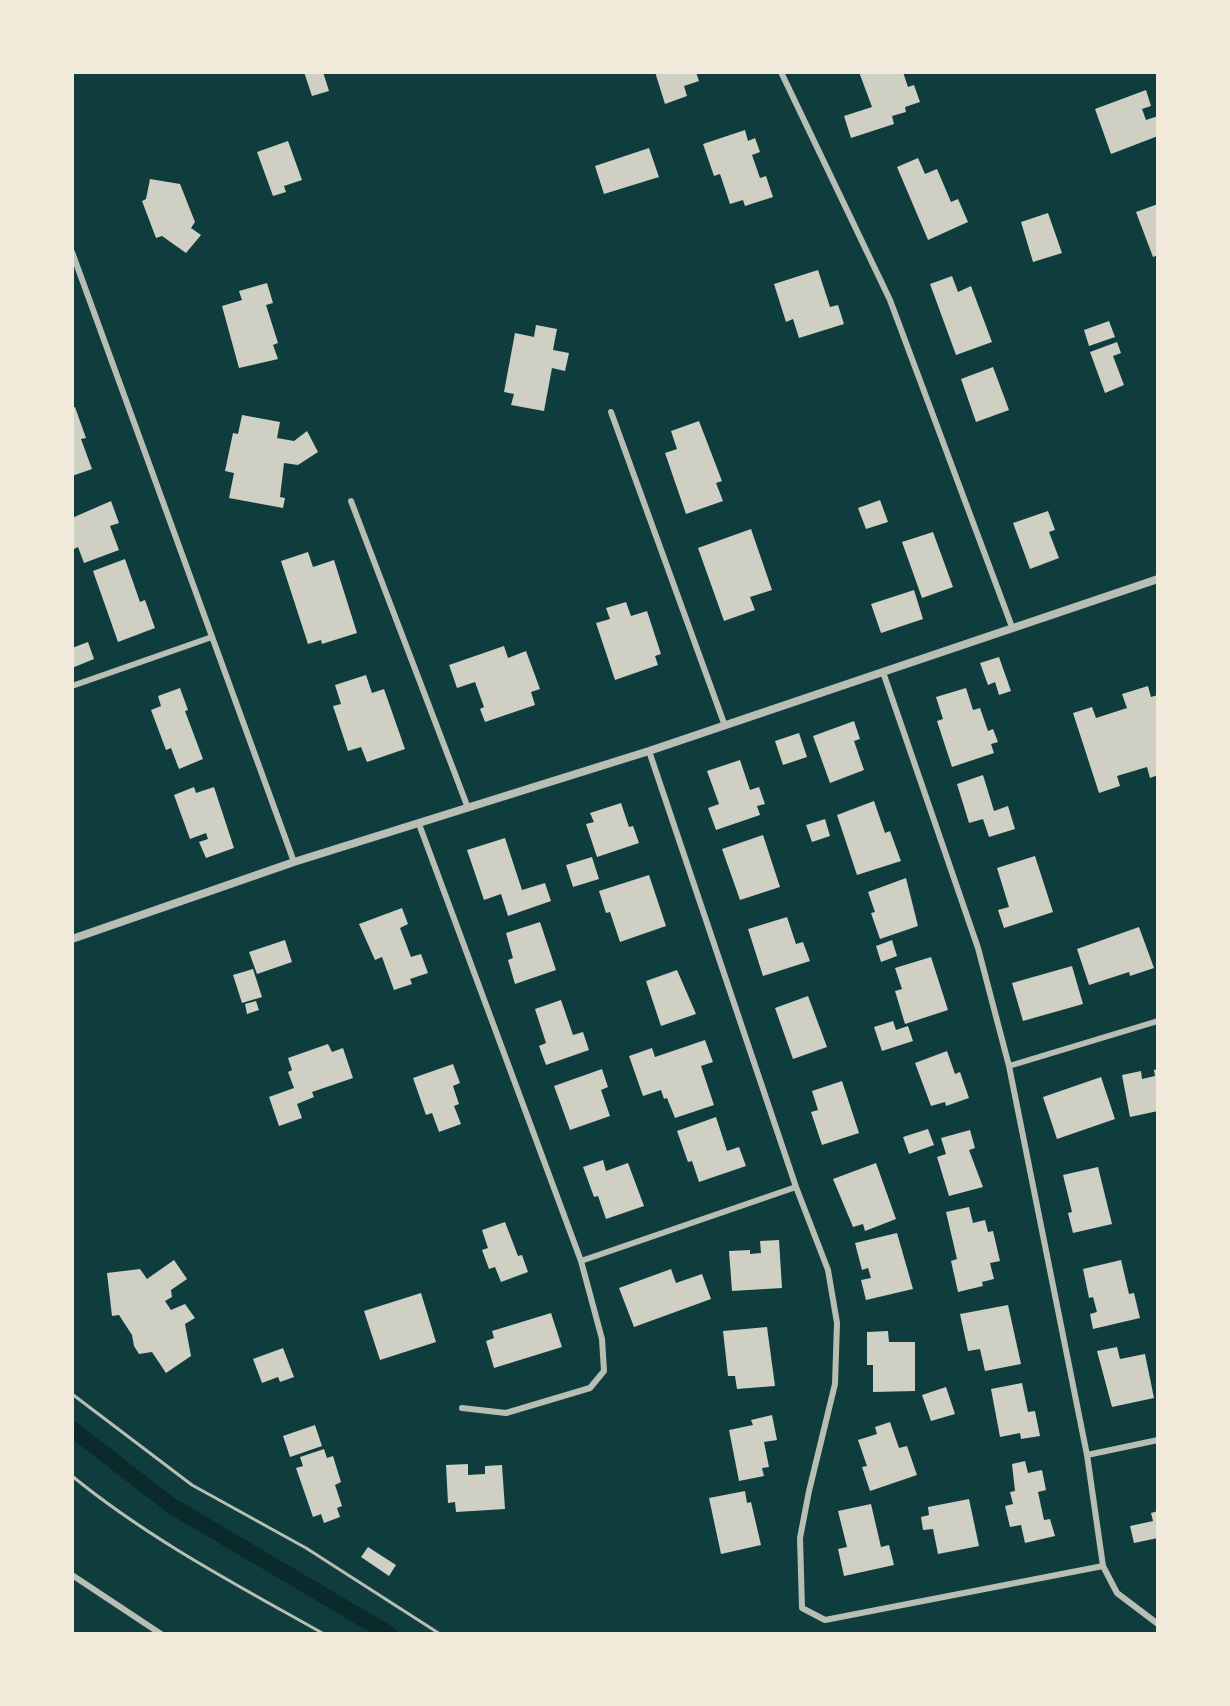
<!DOCTYPE html>
<html>
<head>
<meta charset="utf-8">
<style>
  body { margin:0 }
  #map { position:relative; width:1230px; height:1706px; overflow:hidden; background:#0f3d3e; font-family:"Source Sans 3",sans-serif }
  canvas { display:block }
  .frame { position:absolute; inset:0; border:74px solid #f1e9da; pointer-events:none }
</style>
</head>
<body>
<div id="map">
<canvas width="1230" height="1706"></canvas>
<div class="frame"></div>
</div>
<script>
const c = document.querySelector('canvas').getContext('2d');
c.lineJoin = 'round';
function trace(path, color, width, dash) { c.strokeStyle = color; c.lineWidth = width; c.lineCap = dash ? 'butt' : 'round'; c.setLineDash(dash || []); c.stroke(path); }
function fill(path, color) { c.fillStyle = color; c.fill(path, 'evenodd'); }
trace(new Path2D(`
  M72 1429 172 1506 389 1634`), '#0a2a2b', 16);
fill(new Path2D(`
  M304 72H323L329 91 312 96Z
  M655 72H696L699 81 684 86 687 96 665 104Z
  M859 72H903L908 87 914 85 920 102 905 107 906 112 892 116 894 124 851 138 844 116 872 107Z
  M1146 90 1151 106 1142 109 1146 120 1158 116V136L1111 154 1095 109Z
  M745 130 748 141 755 138 760 152 752 155 760 178 766 176 773 197 745 206 743 200 730 204 720 174 714 176 703 144Z
  M288 141 302 180 284 186 286 192 273 196 257 152Z
  M649 148 659 177 604 194 595 166Z
  M918 158 925 174 937 169 951 202 958 199 968 222 928 240 897 167Z
  M150 179 180 184 195 222 191 228 201 235 186 253 162 236 156 238 142 201 146 199Z
  M1158 204V255L1153 257 1136 212Z
  M1048 213 1062 253 1033 262 1021 222Z
  M818 270 830 307 838 305 844 324 799 338 793 319 786 322 774 284Z
  M952 276 958 292 971 286 992 342 956 355 930 284Z
  M267 283 273 303 266 305 278 343 273 345 278 359 239 368 222 306 242 300 239 291Z
  M1109 321 1115 337 1089 346 1084 330Z
  M536 325 557 329 553 350 569 353 565 371 552 368 544 411 511 405 514 394 504 392 515 333 534 337Z
  M1117 342 1121 353 1113 356 1124 385 1105 393 1090 352Z
  M993 367 1009 410 976 422 961 379Z
  M75 407 86 438 81 439 92 469 72 476V408Z
  M242 415 280 422 277 438 294 441 307 431 318 452 298 465 284 463 280 497 285 498 283 508 229 498 234 473 225 471 233 433 238 434Z
  M699 421 722 481 716 483 723 501 686 514 665 453 677 449 671 431Z
  M880 500 888 522 866 529 858 508Z
  M111 501 119 523 110 526 119 550 84 563 78 547 72 550V518Z
  M1048 511 1055 530 1049 532 1059 558 1030 569 1013 523Z
  M751 529 772 590 750 597 755 610 724 621 698 548Z
  M933 532 953 587 922 598 902 542Z
  M308 552 313 567 334 560 357 633 322 644 321 640 308 644 281 561Z
  M125 559 140 602 145 600 155 628 118 642 93 571Z
  M914 590 923 619 881 633 871 604Z
  M626 602 631 616 647 611 661 654 655 656 658 665 615 680 596 623 610 619 606 608Z
  M88 642 94 659 72 668V648Z
  M504 646 508 658 526 651 540 689 531 692 535 705 485 722 480 709 484 707 475 682 457 688 449 665Z
  M999 657 1011 691 999 695 995 682 988 685 980 663Z
  M366 675 372 693 384 689 405 749 367 762 361 747 348 751 333 706 341 704 335 685Z
  M1148 686 1151 697 1158 695V775L1150 778 1147 767 1117 776 1120 786 1099 793 1073 713 1092 707 1096 718 1127 708 1122 694Z
  M180 688 188 710 185 711 203 759 179 769 171 748 166 750 151 710 161 706 158 696Z
  M966 688 973 710 980 708 988 731 993 729 998 742 991 744 994 753 952 767 937 721 943 719 936 697Z
  M854 721 860 739 854 741 864 770 830 783 813 736Z
  M799 733 807 757 783 765 775 741Z
  M740 760 750 790 759 787 765 804 757 806 760 815 716 830 708 808 719 804 707 771Z
  M983 775 994 811 1008 806 1015 829 989 837 983 819 969 823 957 784Z
  M194 787 196 793 214 787 234 848 206 858 199 842 208 839 206 833 190 839 174 795Z
  M874 801 885 833 890 831 901 861 857 875 837 815Z
  M621 803 629 827 633 826 639 843 597 857 586 824 594 822 590 813Z
  M825 819 830 836 812 842 806 825Z
  M763 835 780 887 740 900 722 849Z
  M505 838 522 890 545 883 551 901 508 916 501 894 484 900 467 850Z
  M1035 856 1053 912 1004 928 998 910 1009 907 997 868Z
  M592 857 599 879 573 887 566 865Z
  M649 875 666 926 620 942 610 912 606 913 599 891Z
  M906 878 918 926 880 939 871 913 875 912 868 892Z
  M402 908 408 924 400 928 411 957 421 954 428 973 410 979 412 984 394 990 382 957 375 960 359 924Z
  M787 917 796 944 803 942 810 961 763 976 748 929Z
  M540 922 556 970 515 984 508 960 513 958 506 933Z
  M1139 927 1154 968 1130 976 1129 972 1089 985 1077 949Z
  M285 940 292 962 257 974 249 952Z
  M892 940 897 956 881 962 876 946Z
  M931 957 948 1010 905 1024 895 991 902 989 895 968Z
  M1072 966 1083 1004 1023 1021 1012 983Z
  M253 969 262 997 242 1003 233 975Z
  M677 970 696 1014 661 1026 646 981Z
  M808 996 827 1047 793 1059 775 1008Z
  M561 1000 573 1035 583 1032 589 1050 546 1065 539 1046 546 1043 535 1009Z
  M256 1001 259 1010 247 1014 245 1004Z
  M893 1021 896 1030 908 1026 913 1041 882 1051 874 1027Z
  M705 1040 713 1062 701 1066 714 1105 675 1118 667 1098 664 1099 661 1090 643 1096 629 1056 652 1048 655 1057Z
  M328 1044 332 1052 343 1048 353 1078 312 1092 314 1097 297 1104 302 1118 279 1126 269 1097 294 1088 288 1072 292 1070 288 1058Z
  M947 1051 955 1074 960 1072 969 1098 946 1106 945 1102 931 1106 915 1063Z
  M453 1064 460 1083 453 1086 459 1104 454 1106 461 1124 439 1132 432 1113 426 1115 413 1078Z
  M602 1069 608 1087 601 1090 610 1116 570 1130 554 1086Z
  M1158 1069V1111L1130 1117 1122 1075 1141 1071 1142 1079 1155 1076 1154 1070Z
  M1101 1077 1115 1119 1057 1139 1043 1097Z
  M842 1081 859 1133 822 1145 811 1112 818 1110 812 1091Z
  M716 1117 727 1151 739 1147 746 1166 699 1182 692 1161 688 1162 677 1131Z
  M928 1129 934 1145 909 1154 903 1137Z
  M970 1130 975 1148 969 1150 983 1187 949 1196 937 1157 946 1154 941 1138Z
  M603 1160 606 1171 628 1163 644 1206 606 1219 598 1196 594 1197 583 1167Z
  M876 1163 896 1219 865 1231 863 1224 853 1227 833 1179Z
  M1098 1167 1112 1224 1073 1233 1068 1213 1072 1212 1063 1175Z
  M969 1207 973 1223 985 1220 988 1232 993 1231 1000 1261 990 1263 994 1279 982 1282 983 1286 958 1292 951 1261 957 1259 946 1212Z
  M505 1222 518 1256 522 1255 528 1272 501 1282 495 1267 489 1269 482 1250 488 1248 482 1230Z
  M897 1233 913 1289 866 1300 861 1280 871 1278 868 1268 862 1270 855 1243Z
  M779 1240 782 1288 732 1291 729 1251 750 1250V1254L761 1253 760 1241Z
  M174 1260 187 1279 171 1290 172 1297 165 1301 171 1310 185 1304 195 1318 185 1324 191 1356 166 1373 152 1352 139 1354 134 1346 132 1335 119 1315 112 1316 107 1273 140 1269 147 1279Z
  M1121 1260 1129 1294 1134 1293 1140 1318 1093 1329 1090 1314 1097 1312 1093 1297 1089 1298 1083 1269Z
  M671 1269 676 1283 702 1274 711 1299 634 1327 619 1288Z
  M421 1293 436 1342 380 1360 364 1311Z
  M1008 1305 1021 1364 985 1371 980 1349 968 1351 960 1314Z
  M551 1313 562 1347 494 1368 486 1341 494 1338 492 1331Z
  M767 1327 775 1386 737 1389 735 1376H728L723 1331Z
  M888 1331 889 1342H915V1391L873 1392V1365H867V1332Z
  M1117 1347 1120 1359 1145 1354 1154 1398 1112 1407 1097 1351Z
  M283 1348 294 1377 280 1382 278 1377 262 1383 253 1359Z
  M1022 1383 1028 1412 1035 1411 1040 1436 1021 1439 1020 1433 1000 1437 991 1389Z
  M946 1387 955 1414 931 1421 922 1395Z
  M772 1415 777 1440 764 1442 769 1467 762 1468 764 1476 739 1481 729 1430 753 1425 751 1420Z
  M890 1422 899 1448 907 1446 917 1475 870 1491 862 1467 867 1466 858 1440 877 1434 875 1427Z
  M315 1425 322 1446 290 1457 283 1436Z
  M324 1449 327 1458 333 1456 341 1482 335 1485 342 1506 337 1508 340 1517 324 1523 321 1514 313 1517 296 1468 303 1466 300 1457Z
  M1025 1461 1028 1473 1042 1470 1046 1490 1038 1492 1044 1520 1050 1519 1055 1536 1025 1543 1021 1525 1010 1527 1005 1506 1013 1504 1010 1492 1015 1491 1012 1464Z
  M468 1464V1475L485 1474V1466L502 1465 505 1509 456 1512 455 1502 448 1503 446 1465Z
  M745 1491 747 1503 751 1502 761 1545 721 1554 709 1498Z
  M969 1499 979 1546 938 1554 933 1529 923 1530 921 1517 929 1515 928 1507Z
  M871 1504 881 1547 889 1545 894 1565 844 1576 838 1549 847 1547 838 1511Z
  M1158 1511V1538L1134 1543 1130 1526 1153 1521 1151 1513Z
  M368 1547 396 1565 389 1576 361 1557Z`), '#cfcfc3');
trace(new Path2D(`
  M72 1394 192 1485 306 1548 440 1634
  M72 1476C149 1539 237 1585 324 1634`), '#b8beb3', 3);
trace(new Path2D(`
  M781 72 890 300 1012 627
  M72 252 294 862
  M611 412 725 726
  M351 501 468 808
  M883 672 978 948 1009 1066 1087 1455 1103 1566 1117 1593 1158 1624
  M72 686 212 637
  M649 751 796 1187 828 1270 837 1323 835 1384 809 1491 800 1538 802 1608 825 1620 1103 1566
  M419 824 581 1261 602 1339 604 1371 590 1388 506 1413 462 1408
  M1009 1066 1158 1021
  M581 1261 796 1187
  M1087 1455 1158 1440
  M72 1575 161 1634`), '#b8beb3', 6);
trace(new Path2D(`
  M72 939 294 862 649 751 1158 579`), '#b8beb3', 8);
</script>
</body>
</html>
